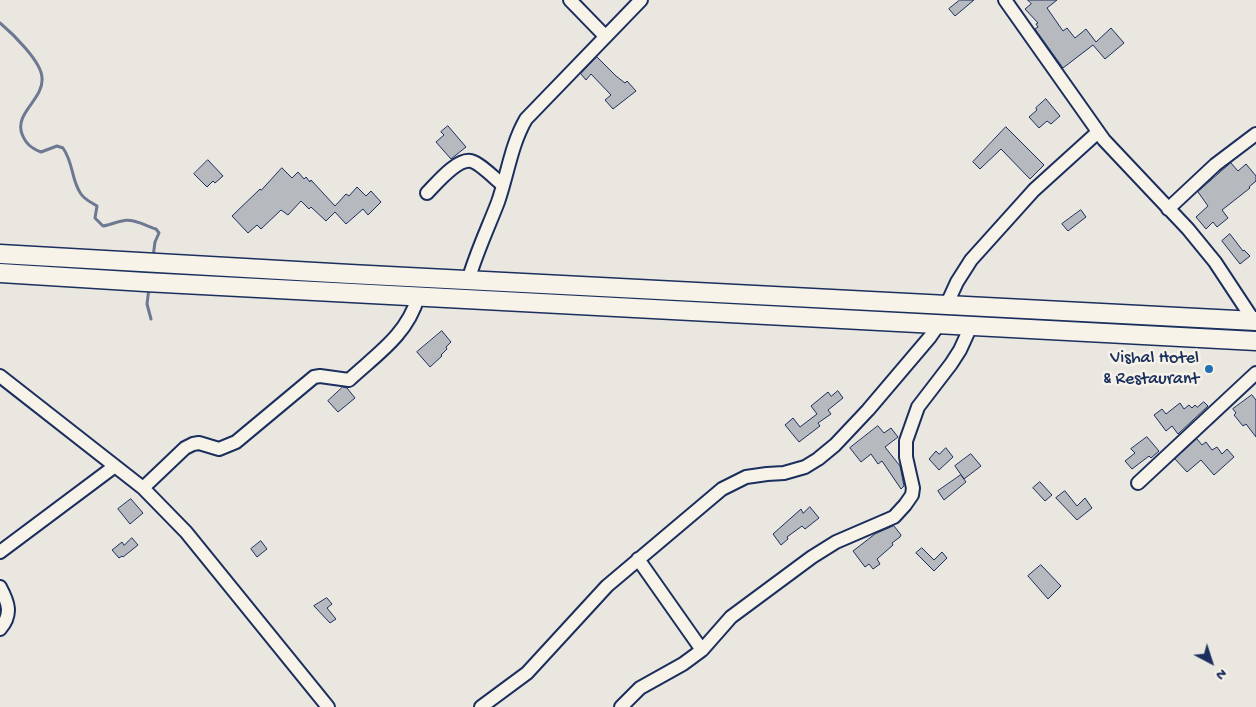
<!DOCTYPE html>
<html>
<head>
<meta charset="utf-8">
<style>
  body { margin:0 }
  #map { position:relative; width:1256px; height:707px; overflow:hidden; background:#eae7e0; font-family:"Gochi Hand",sans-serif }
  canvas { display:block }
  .north { position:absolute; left:1186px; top:637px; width:50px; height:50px; -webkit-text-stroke:4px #f7f3e8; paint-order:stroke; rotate:140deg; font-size:14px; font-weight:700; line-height:20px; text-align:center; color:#1b2f5e }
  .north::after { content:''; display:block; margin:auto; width:18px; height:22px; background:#1b2f5e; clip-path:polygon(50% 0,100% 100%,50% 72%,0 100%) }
</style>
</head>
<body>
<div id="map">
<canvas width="1256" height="707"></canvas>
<div class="north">N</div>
</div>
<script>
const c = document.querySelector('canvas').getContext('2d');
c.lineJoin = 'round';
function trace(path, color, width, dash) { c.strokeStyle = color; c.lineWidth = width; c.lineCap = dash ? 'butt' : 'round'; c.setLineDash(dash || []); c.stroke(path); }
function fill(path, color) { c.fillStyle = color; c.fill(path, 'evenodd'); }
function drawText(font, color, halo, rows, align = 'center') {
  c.font = font + ' "Gochi Hand",sans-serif'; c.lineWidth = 5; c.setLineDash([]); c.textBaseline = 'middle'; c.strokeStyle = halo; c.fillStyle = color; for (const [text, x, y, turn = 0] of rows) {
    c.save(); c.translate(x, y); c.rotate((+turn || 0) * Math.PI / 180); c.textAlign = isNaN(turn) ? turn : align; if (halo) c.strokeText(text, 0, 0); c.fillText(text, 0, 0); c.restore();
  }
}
trace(new Path2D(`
  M0 23C12 33 42 62 42 78 44 99 14 113 22 134 26 144 31 148 41 152L57 146 63 148C74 164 71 180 81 194 85 200 91 202 97 206L95 218 103 226C110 225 116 222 122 221 133 218 146 226 156 229L159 233 155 242 153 257
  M149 288 147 304 151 319`), '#6d7892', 3);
const building = new Path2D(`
  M960 0H974L955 16 949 9Z
  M1028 0H1057L1047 8 1063 31 1067 28 1075 38 1086 29 1096 42 1111 28 1124 43 1105 59 1093 45 1063 68 1035 29 1038 27 1036 24 1038 23 1025 9 1031 4Z
  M597 57 616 76 625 83 627 81 636 91 613 109 605 100 611 95 591 74 586 80 581 74Z
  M1046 99 1060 116 1051 124 1047 121 1039 128 1029 117 1037 110 1036 108Z
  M448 126 466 147 451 159 436 142 444 135 441 132Z
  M1006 127 1044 165 1030 179 1001 149 980 169 973 162Z
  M208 160 223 176 215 183 213 181 207 187 194 174Z
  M1231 163 1238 171 1246 164 1256 176V181L1249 187 1250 188 1222 210 1228 218 1217 227 1213 222 1206 229 1196 217 1208 206 1198 192Z
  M282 168 292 178 298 172 304 179 306 177 310 182 311 180 335 206 346 194 349 196 357 187 366 196 371 191 381 202 368 215 363 209 346 224 335 212 326 221 311 207 309 209 301 201 288 215 281 210 261 229 257 225 248 233 232 216 260 189 261 190Z
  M1081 210 1086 217 1068 231 1062 224Z
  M1230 234 1243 251 1244 250 1250 256 1240 264 1222 241Z
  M442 331 451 342 446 347 447 349 441 355 442 356 430 367 417 352Z
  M343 387 347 388 355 398 338 412 328 401Z
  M838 391 843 398 828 410 831 414 818 423 820 426 799 442 785 425 793 418 800 427 817 414 811 406 828 392 831 396Z
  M1252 395 1256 400V437L1246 424 1243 426 1234 415 1236 413 1233 409Z
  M1204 402 1208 406 1178 434 1172 426 1166 431 1154 415 1162 409 1166 414 1180 403 1184 409 1189 405 1192 408 1195 405 1197 407Z
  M878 426 884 433 891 428 898 437 885 447 900 466 904 486 901 489 882 461 878 464 871 454 861 462 850 448Z
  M1147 437 1159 451 1151 458 1149 456 1132 469 1125 461 1135 453 1131 449Z
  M1197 439 1202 445 1206 442 1212 450 1217 447 1222 454 1227 449 1234 457 1214 475 1201 460 1187 472 1175 459Z
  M946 448 953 457 939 470 929 459 936 451 939 454Z
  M971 454 981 466 964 479 955 466Z
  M961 475 966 482 944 500 938 491Z
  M1040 482 1052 495 1045 501 1033 488Z
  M1065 491 1077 506 1085 498 1092 508 1077 520 1056 498Z
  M131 499 143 513 130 524 118 509Z
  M810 507 819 518 805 529 802 526 787 537 788 539 781 545 773 534 801 509 803 513Z
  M894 526 901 535 900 537 892 543 893 545 877 559 880 564 873 569 869 564 865 567 853 551 875 534Z
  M132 538 138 545 123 557 122 556 119 558 112 550 122 542 124 545Z
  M261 541 267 549 257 557 251 549Z
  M922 548 934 560 942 552 947 558 934 571 916 553Z
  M1041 565 1061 586 1048 599 1028 576Z
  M327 598 332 604 327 608 336 619 330 623 314 606Z`);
fill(building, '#b6babf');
trace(building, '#1b2f5e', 1);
const minor = new Path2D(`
  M570 0 605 36
  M1005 0 1104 140 1188 229 1215 262 1254 321
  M427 193C436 184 457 158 471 161 480 163 495 179 503 185
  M1168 209 1215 165 1256 134
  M468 281C476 253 488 228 498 202 508 173 511 145 526 119L641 0
  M946 306 957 282 971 260 1034 190 1098 132
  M0 376 143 488 186 532 328 707
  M1138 483 1256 373
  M143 488 185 448 193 444 199 443 219 449 236 442 314 377 320 376 349 380C377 354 407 335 418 297
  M0 552 115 466
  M638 559 702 650
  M0 587C8 602 13 614 0 629
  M481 707 527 673 607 586 722 489 746 477 767 474 784 473 805 467 818 459 835 445 868 410 930 337 939 324
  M621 707 640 688 683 664 702 650 731 617 812 557 836 542 894 517 905 505 912 495 913 488 906 457V441L918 407 951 364 960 350 971 326`);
const highway = new Path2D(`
  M0 254 350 274 1256 321
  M0 273 145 282 1256 341`);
trace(minor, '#1b2f5e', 16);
trace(highway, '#1b2f5e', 21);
trace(minor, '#f7f3e8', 12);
trace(highway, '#f7f3e8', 18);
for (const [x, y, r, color] of [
  [1209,369,5,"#1f6fb2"]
]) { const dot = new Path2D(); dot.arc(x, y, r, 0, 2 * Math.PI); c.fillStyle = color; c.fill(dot); trace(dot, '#f7f3e8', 2); }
drawText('18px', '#1b2f5e', '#f7f3e8', [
  ["Vishal Hotel",1199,359],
  ["& Restaurant",1199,380]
], 'right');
</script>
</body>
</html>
